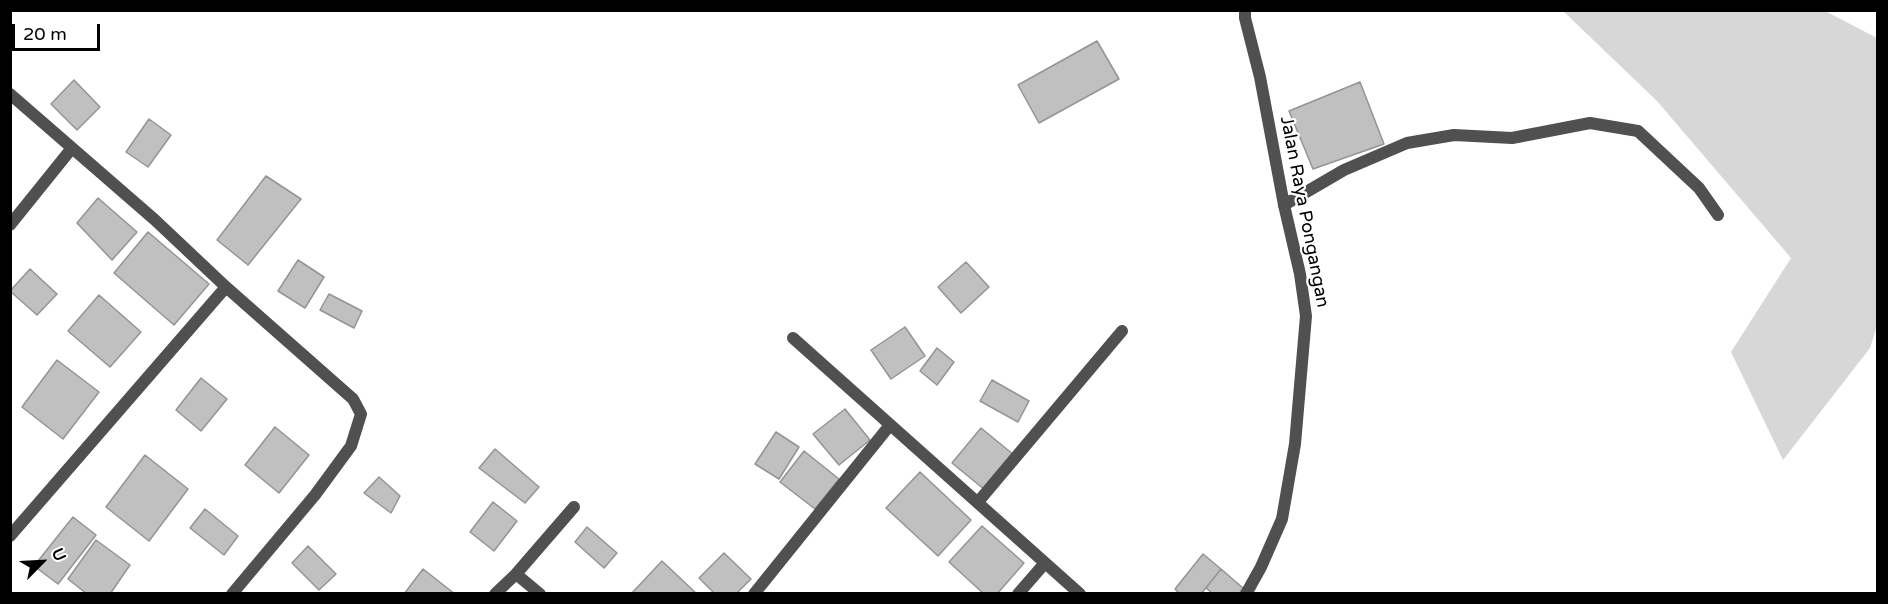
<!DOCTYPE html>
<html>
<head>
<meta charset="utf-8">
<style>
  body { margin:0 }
  #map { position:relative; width:1888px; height:604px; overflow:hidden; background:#fff; font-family:"Varela Round",sans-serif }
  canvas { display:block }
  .frame { position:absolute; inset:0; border:12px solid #000; pointer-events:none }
  .north { position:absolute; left:12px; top:532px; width:60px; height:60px; -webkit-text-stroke:4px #fff; paint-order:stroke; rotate:66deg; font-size:16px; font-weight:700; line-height:24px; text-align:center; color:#000 }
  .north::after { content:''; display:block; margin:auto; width:21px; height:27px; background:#000; clip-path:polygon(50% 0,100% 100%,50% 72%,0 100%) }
  .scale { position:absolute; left:12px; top:24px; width:88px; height:27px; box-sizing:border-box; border:3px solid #000; border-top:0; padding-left:8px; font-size:18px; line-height:21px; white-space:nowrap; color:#000; -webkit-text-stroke:4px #fff; paint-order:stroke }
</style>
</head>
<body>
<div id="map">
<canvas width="1888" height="604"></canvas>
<div class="frame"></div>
<div class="north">U</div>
<div class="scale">20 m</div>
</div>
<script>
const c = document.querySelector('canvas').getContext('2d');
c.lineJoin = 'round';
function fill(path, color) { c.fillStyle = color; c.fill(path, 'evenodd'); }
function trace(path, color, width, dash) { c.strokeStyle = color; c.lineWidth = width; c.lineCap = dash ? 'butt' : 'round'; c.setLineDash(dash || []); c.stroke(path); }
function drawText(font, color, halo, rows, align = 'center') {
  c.font = font + ' "Varela Round",sans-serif'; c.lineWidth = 4.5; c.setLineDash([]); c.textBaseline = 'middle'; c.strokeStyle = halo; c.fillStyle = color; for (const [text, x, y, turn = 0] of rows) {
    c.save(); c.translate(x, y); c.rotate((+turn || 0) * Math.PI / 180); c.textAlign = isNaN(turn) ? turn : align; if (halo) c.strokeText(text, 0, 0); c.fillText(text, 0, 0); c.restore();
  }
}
fill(new Path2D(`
  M1576 11H1825L1877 38V326L1870 348 1783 460 1731 352 1791 258 1657 101 1564 12Z`), '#d7d7d7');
const building = new Path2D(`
  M1097 41 1119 79 1039 123 1018 85Z
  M74 80 100 107 77 130 51 104Z
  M1360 82 1384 144 1313 169 1289 111Z
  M149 119 171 135 148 167 126 152Z
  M266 176 301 199 248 265 217 240Z
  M98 198 137 232 112 260 77 223Z
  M148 232 209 284 174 325 114 273Z
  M298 260 324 277 305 308 278 291Z
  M966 262 989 287 961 313 938 287Z
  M30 269 57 294 37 315 10 291Z
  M329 294 362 311 354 328 320 310Z
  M99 295 141 332 110 367 68 331Z
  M905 327 925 356 891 379 871 350Z
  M937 348 954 362 937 385 920 371Z
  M57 360 99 392 63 439 22 407Z
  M201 378 227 399 201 431 176 410Z
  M992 380 1029 401 1018 422 980 401Z
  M845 409 870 440 839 465 813 434Z
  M275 427 309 455 279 493 245 465Z
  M981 428 1014 455 985 490 952 463Z
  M776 432 799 447 779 479 755 464Z
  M495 449 539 487 525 503 479 468Z
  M804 451 839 479 815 509 780 482Z
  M145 455 188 489 149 541 106 507Z
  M920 472 971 520 938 556 886 508Z
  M379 477 400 496 391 513 364 493Z
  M493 502 517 521 494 551 470 532Z
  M205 509 238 536 224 555 190 528Z
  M73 517 96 535 58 584 34 566Z
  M982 526 1024 563 997 594H984L949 562Z
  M587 527 617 553 604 568 575 542Z
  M96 540 130 565 110 594H87L68 579Z
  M308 546 336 574 319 590 292 563Z
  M724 553 751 579 736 594H715L699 578Z
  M1203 554 1221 569 1201 594H1180L1175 589Z
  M662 561 697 594H631Z
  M423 569 455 594H404Z
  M1221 569 1243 588 1239 594H1213L1206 588Z`);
fill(building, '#c0c0c0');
trace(building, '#949494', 1.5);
trace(new Path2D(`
  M1284 205 1344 170 1407 143 1454 135 1512 138 1590 123 1638 131 1699 188 1718 215`), '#505050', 12);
trace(new Path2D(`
  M1245 10V18L1260 77 1284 205 1300 274 1306 316 1295 444 1282 519 1261 567 1246 594
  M10 94 155 220 226 287 353 399 361 414 351 446 315 495 232 594
  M10 225 72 148
  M793 338 1080 594
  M978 502 1122 331
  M10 536 226 287
  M516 574 540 594
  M495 594 516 574 574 507
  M754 594 890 425
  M1018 594 1045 563`), '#505050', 12);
drawText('18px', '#000', '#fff', [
  ["Jalan Raya Pongangan",1304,212,79]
]);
</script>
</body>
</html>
